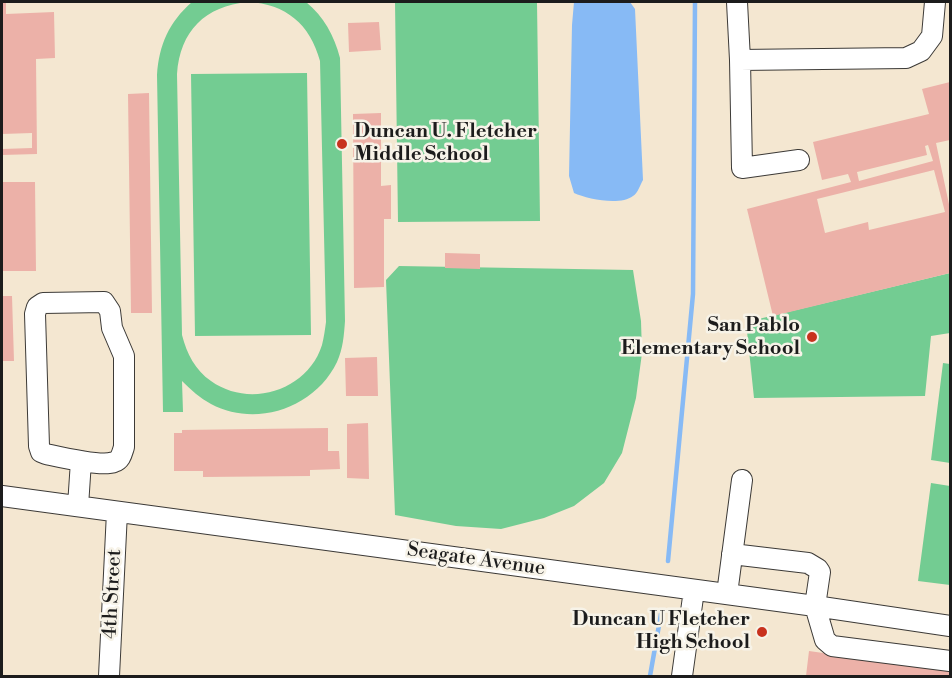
<!DOCTYPE html>
<html>
<head>
<meta charset="utf-8">
<style>
  body { margin:0 }
  #map { position:relative; width:952px; height:678px; overflow:hidden; background:#f4e7d1; font-family:"Libre Bodoni",serif }
  canvas { display:block }
  .frame { position:absolute; inset:0; border:3px solid #1c1c1c; pointer-events:none }
</style>
</head>
<body>
<div id="map">
<canvas width="952" height="678"></canvas>
<div class="frame"></div>
</div>
<script>
const c = document.querySelector('canvas').getContext('2d');
c.lineJoin = 'round';
function fill(path, color) { c.fillStyle = color; c.fill(path, 'evenodd'); }
function trace(path, color, width, dash) { c.strokeStyle = color; c.lineWidth = width; c.lineCap = dash ? 'butt' : 'round'; c.setLineDash(dash || []); c.stroke(path); }
function drawText(font, color, halo, rows, align = 'center') {
  c.font = font + ' "Libre Bodoni",serif'; c.lineWidth = 5; c.setLineDash([]); c.textBaseline = 'middle'; c.strokeStyle = halo; c.fillStyle = color; for (const [text, x, y, turn = 0] of rows) {
    c.save(); c.translate(x, y); c.rotate((+turn || 0) * Math.PI / 180); c.textAlign = isNaN(turn) ? turn : align; if (halo) c.strokeText(text, 0, 0); c.fillText(text, 0, 0); c.restore();
  }
}
fill(new Path2D(`
  M192 2H306C324 17 334 35 340 58L345 321C344 335 343 349 337 362 315 408 256 428 211 404 200 398 191 390 182 381L183 412H163L157 75C159 45 169 22 192 2ZM248 2C286 4 310 24 320 61L326 322C325 329 324 337 322 345 308 390 250 409 211 381 195 370 187 354 182 335L177 74C180 31 205 6 248 2Z
  M395 2H537L540 221 398 222Z
  M307 73 311 335 195 336 191 74Z
  M399 266 633 270 641 321 642 353 636 398 622 453 604 483 574 506 544 518 501 529 456 526 395 515 386 280Z
  M950 273V333L931 336 925 396 754 398 746 322Z
  M943 363 950 364V463L931 460Z
  M931 483 950 486V585L918 581Z`), '#73cc92');
fill(new Path2D(`
  M574 2H630L635 9 643 180C640 185 638 193 633 196 620 206 587 199 574 193L569 176 572 25Z`), '#87baf5');
trace(new Path2D(`
  M668 561 693 294 695 2
  M650 676 661 614`), '#87baf5', 4.5);
fill(new Path2D(`
  M2 2H6V14L54 12 55 58 36 59 37 154 2 155V149L32 148V133L2 134Z
  M379 22 381 50 349 52 348 23Z
  M950 82V140L936 143 950 209V273L773 316 747 209 851 182 848 174 822 180 813 142 929 114 922 89ZM928 145 933 161 859 181 857 172 927 155 925 146ZM934 170 945 212 869 230 868 222 825 233 817 199Z
  M149 93 152 313H131L128 94Z
  M381 113V186L391 185V219H384V287L354 288 353 114Z
  M2 182H35L36 271H2Z
  M445 253 480 254V269L445 268Z
  M2 296H12L14 361H2Z
  M377 357 378 396H346L345 358Z
  M368 423 369 479 347 478V424Z
  M328 428V451H339L340 469 310 470V476L203 477V471H174V433H182V430Z
  M809 651 950 671V676H806Z`), '#ecb1a8');
const minor = new Path2D(`
  M737 2 740 60 742 168 799 160
  M740 60 906 58 921 51 932 36 935 2
  M104 302 110 311 112 328 124 356V447C122 453 121 460 114 462 102 467 60 457 46 454L41 452 39 446 35 314 37 307 43 303Z
  M2 496 815 606 950 626
  M78 506 81 461
  M732 554 808 563 818 569 820 572 815 606 825 640 832 646 950 661
  M727 594 742 480
  M109 676 117 512
  M682 676 694 590`);
trace(minor, '#3c3a37', 22);
trace(minor, '#fff', 20);
for (const [x, y, r, color] of [
  [342,144,6,"#c8321e"],
  [812,337,6,"#c8321e"],
  [762,632,6,"#c8321e"]
]) { const dot = new Path2D(); dot.arc(x, y, r, 0, 2 * Math.PI); c.fillStyle = color; c.fill(dot); trace(dot, '#f7f3e8', 2); }
drawText('bold 20px', '#1c1c1c', '#f7f3e8', [
  ["Duncan U. Fletcher",354,132,"left"],
  ["Middle School",354,155,"left"],
  ["San Pablo",800,326],
  ["Elementary School",800,349],
  ["Duncan U Fletcher",750,620],
  ["High School",750,643]
], 'right');
drawText('20px', '#1c1c1c', '#f7f3e8', [
  ["Seagate Avenue",476,560,8],
  ["4th Street",113,594,-87]
]);
</script>
</body>
</html>
